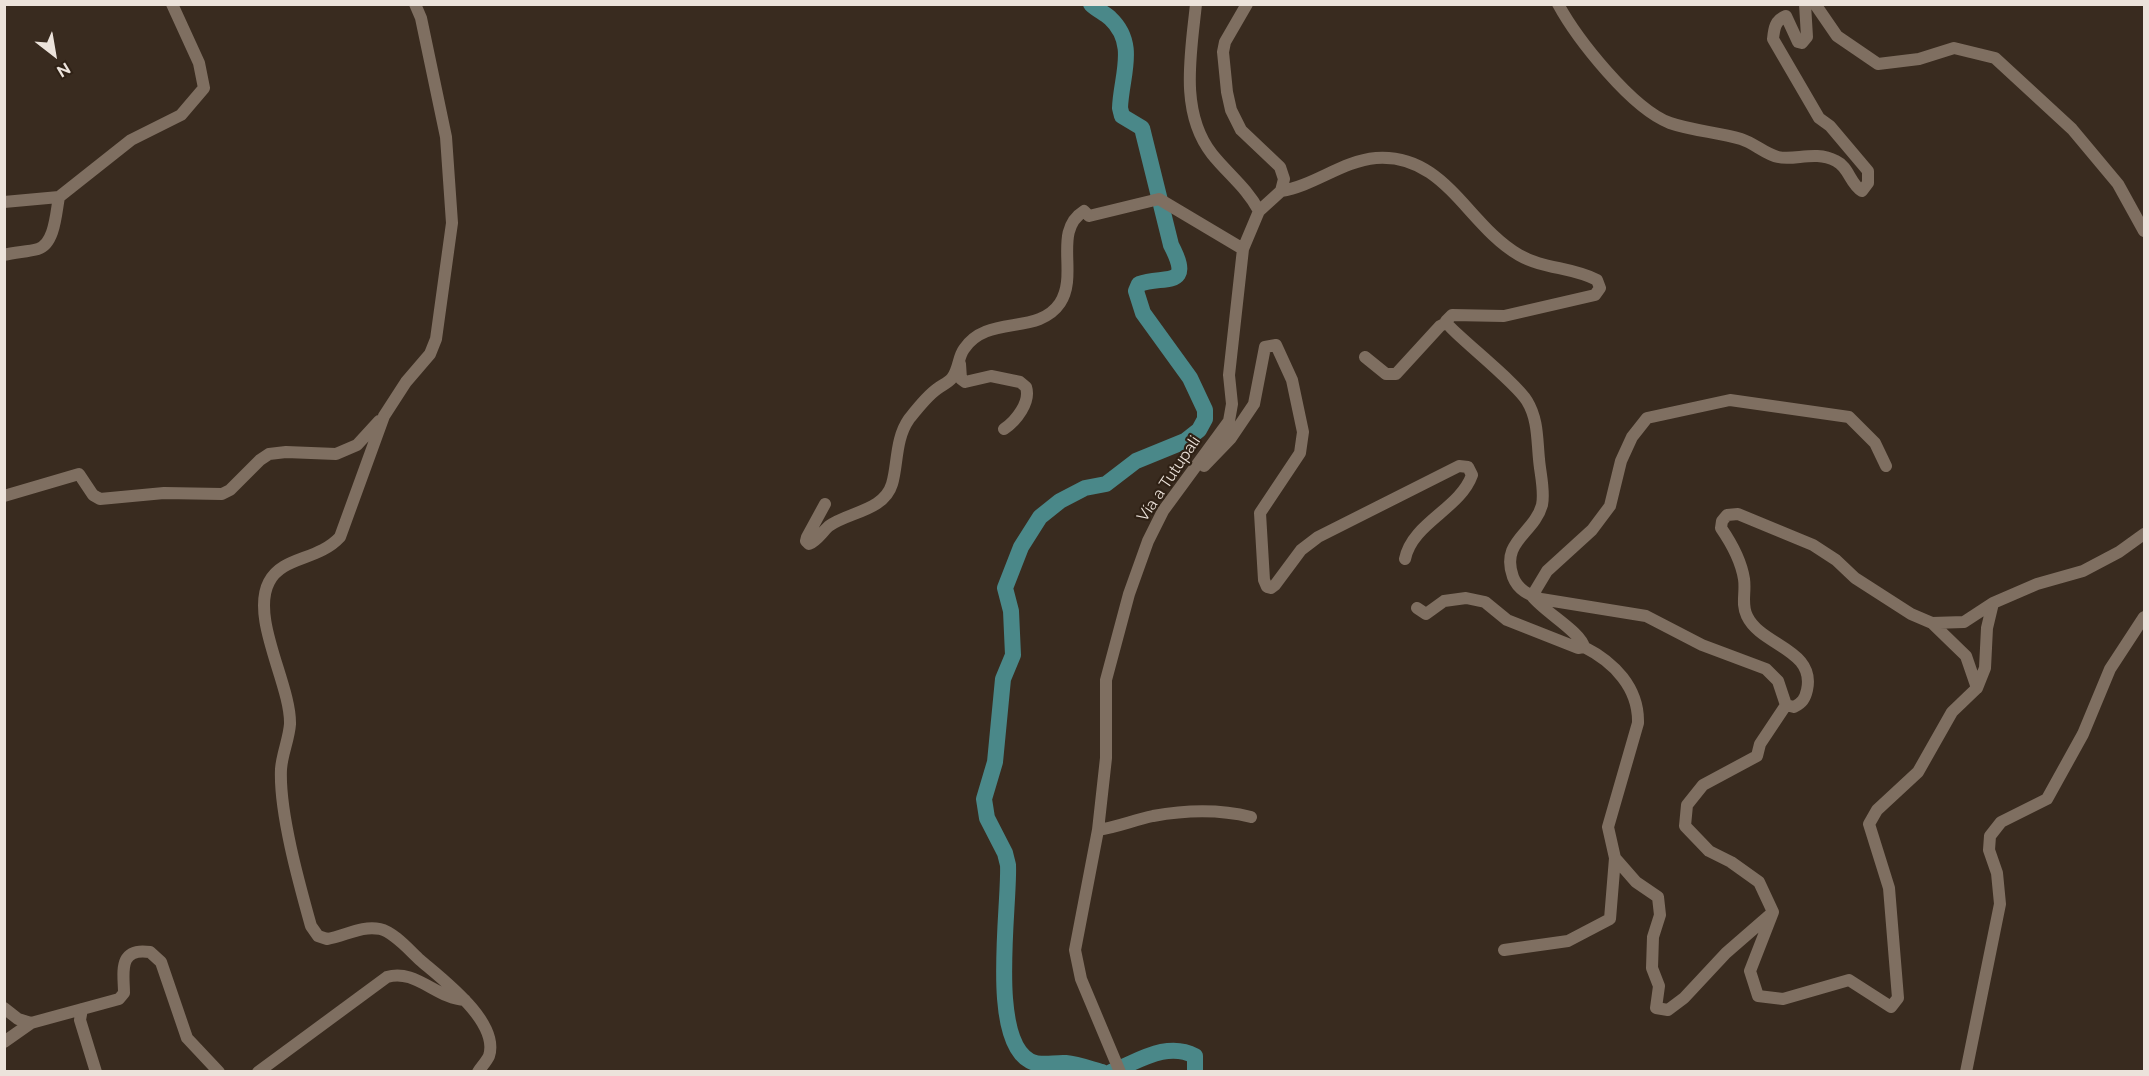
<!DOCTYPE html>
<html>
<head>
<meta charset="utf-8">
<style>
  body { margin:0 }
  #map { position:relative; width:2149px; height:1076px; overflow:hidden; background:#392b1f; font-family:Raleway,sans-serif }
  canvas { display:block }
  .frame { position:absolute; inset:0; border:6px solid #ece3db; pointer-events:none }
  .north { position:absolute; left:24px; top:24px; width:60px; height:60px; -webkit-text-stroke:4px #2f2115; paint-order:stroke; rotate:149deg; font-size:16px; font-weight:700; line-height:24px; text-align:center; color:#ece3db }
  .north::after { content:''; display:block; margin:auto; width:21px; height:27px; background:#ece3db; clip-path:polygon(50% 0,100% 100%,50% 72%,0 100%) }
</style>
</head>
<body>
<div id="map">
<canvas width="2149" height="1076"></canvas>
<div class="frame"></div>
<div class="north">N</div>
</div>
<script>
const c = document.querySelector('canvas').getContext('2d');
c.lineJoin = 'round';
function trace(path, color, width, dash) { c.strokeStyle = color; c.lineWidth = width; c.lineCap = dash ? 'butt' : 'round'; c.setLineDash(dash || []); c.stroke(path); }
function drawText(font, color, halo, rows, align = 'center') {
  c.font = font + ' Raleway,sans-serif'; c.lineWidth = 4.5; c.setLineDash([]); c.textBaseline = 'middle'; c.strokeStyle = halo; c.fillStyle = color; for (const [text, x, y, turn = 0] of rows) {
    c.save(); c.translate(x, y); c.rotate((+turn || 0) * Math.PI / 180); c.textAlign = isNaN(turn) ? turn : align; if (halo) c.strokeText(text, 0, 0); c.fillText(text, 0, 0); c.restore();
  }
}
trace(new Path2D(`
  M1091 4C1097 10 1105 13 1110 18 1138 44 1121 76 1120 108L1122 116 1142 128 1171 245C1194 289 1165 275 1139 284L1136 291 1143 313 1190 378 1205 410V419L1199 430 1185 441 1136 461 1106 484 1085 488 1060 501 1040 517 1021 547 1005 588 1011 611 1013 655 1003 679 995 762 984 799 987 818 1005 853 1008 865C1010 905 988 1039 1030 1061 1041 1067 1054 1062 1066 1063 1077 1064 1091 1069 1102 1072
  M1111 1072C1139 1061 1167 1041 1195 1056V1072`), '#4a8889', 16);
trace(new Path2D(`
  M415 4 421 18 446 137 452 223 436 339 430 354 406 382 384 416 340 537C318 561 282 556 269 582 250 618 291 685 290 724 289 739 282 754 281 769 279 812 299 883 311 926L318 936 327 939C345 936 362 925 380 929 394 932 410 951 420 960 442 979 500 1022 489 1056 487 1061 481 1067 478 1072
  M1196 4C1191 53 1179 112 1212 154 1228 174 1247 188 1259 211
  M1558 4C1577 39 1632 109 1670 123 1693 131 1718 132 1741 139 1754 143 1765 154 1778 157 1795 161 1815 150 1836 161 1849 167 1850 184 1862 191L1868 183V171L1830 126 1819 118 1773 39C1774 29 1775 20 1786 16L1798 42 1802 43 1807 37 1805 4
  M1815 4 1837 36 1878 64 1919 59 1954 48 1995 58 2072 129 2118 184 2144 231
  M1281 191C1314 186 1342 161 1376 158 1445 153 1467 225 1519 255 1543 269 1573 267 1597 280L1600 288 1595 295 1504 316 1452 315 1446 321C1447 329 1515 381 1527 401 1538 419 1537 439 1539 459 1540 473 1545 491 1542 505 1534 534 1500 541 1513 577 1518 590 1529 595 1541 599L1646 616 1702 645 1766 669 1778 681 1786 705 1794 707C1802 703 1805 699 1807 690 1816 649 1761 646 1747 616 1741 604 1746 592 1744 579 1741 560 1732 544 1721 528L1722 521 1727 515 1738 514 1813 545 1836 560 1855 578 1911 614 1932 623 1964 622 1993 603 2037 584 2083 571 2119 552 2144 534
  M4 202 59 197 131 140 181 115 204 88 199 63 172 4
  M4 255C15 252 27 252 38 249 55 244 56 212 59 197
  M1365 357 1386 374H1396L1440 326 1446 323
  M960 364 961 379 965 382 991 376 1020 382 1026 387C1031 402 1016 421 1004 429
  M1204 466 1231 438 1254 404 1265 347 1276 345 1292 380 1303 432 1300 453 1260 513 1264 580 1267 587 1271 588 1275 585 1301 550 1318 537 1459 466 1468 467 1472 475C1460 509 1412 523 1405 559
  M4 496 79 474 93 495 100 499 164 493 222 494 230 490 260 460 269 454 286 452 336 454 357 445 379 421
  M825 504 807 537 806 541 809 544C817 541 822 532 829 526 848 512 884 511 892 484 898 464 895 439 909 419 917 409 927 396 937 389 942 385 948 383 952 378 959 369 958 357 964 349 987 314 1038 336 1060 303 1079 274 1052 231 1084 211L1089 216 1159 199 1243 249
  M1417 608 1426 614 1444 601 1466 598 1485 602 1507 620 1578 648 1584 647C1581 632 1544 612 1532 596L1547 571 1592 530 1610 506 1621 461 1632 437 1647 418 1730 400 1849 417 1875 443 1886 466
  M1932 623 1966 656 1977 688
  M1786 705 1760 744 1757 756 1703 785 1687 805 1685 826 1709 851 1731 862 1759 882 1773 912 1750 971 1758 996 1783 999 1849 980 1891 1007 1898 998 1889 888 1869 824 1877 810 1918 772 1952 712 1977 688 1985 668 1987 628 1993 603
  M1098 830C1117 827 1134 820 1153 816 1186 810 1219 809 1251 817
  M1615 858 1636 882 1658 897 1660 915 1653 937 1652 968 1659 986 1656 1008 1668 1010 1684 998 1726 953 1772 913
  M1504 950 1568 941 1610 919 1615 858 1608 827 1638 723C1639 688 1614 662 1584 647
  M4 1008 18 1019 31 1023 119 999 124 993C124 974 117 947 150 952L161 962 187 1038 219 1072
  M82 1009 80 1020 96 1072
  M4 1042 31 1023
  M258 1072 387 977C415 968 437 999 465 1000
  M1120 1072 1081 979 1075 950 1098 830 1106 758V680L1129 594 1148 541 1163 511 1229 421 1232 404 1229 375 1243 249 1259 211 1281 191 1284 179 1280 167 1241 130 1231 110 1227 92 1223 52 1225 42 1247 4
  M1966 1072 2000 904 1997 873 1989 850 1990 836 2001 822 2047 799 2083 734 2110 669 2144 617`), '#7f6f61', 12);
drawText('16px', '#ece3db', '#2f2115', [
  ["Vía a Tutupali",1169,479,-56]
]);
</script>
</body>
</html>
